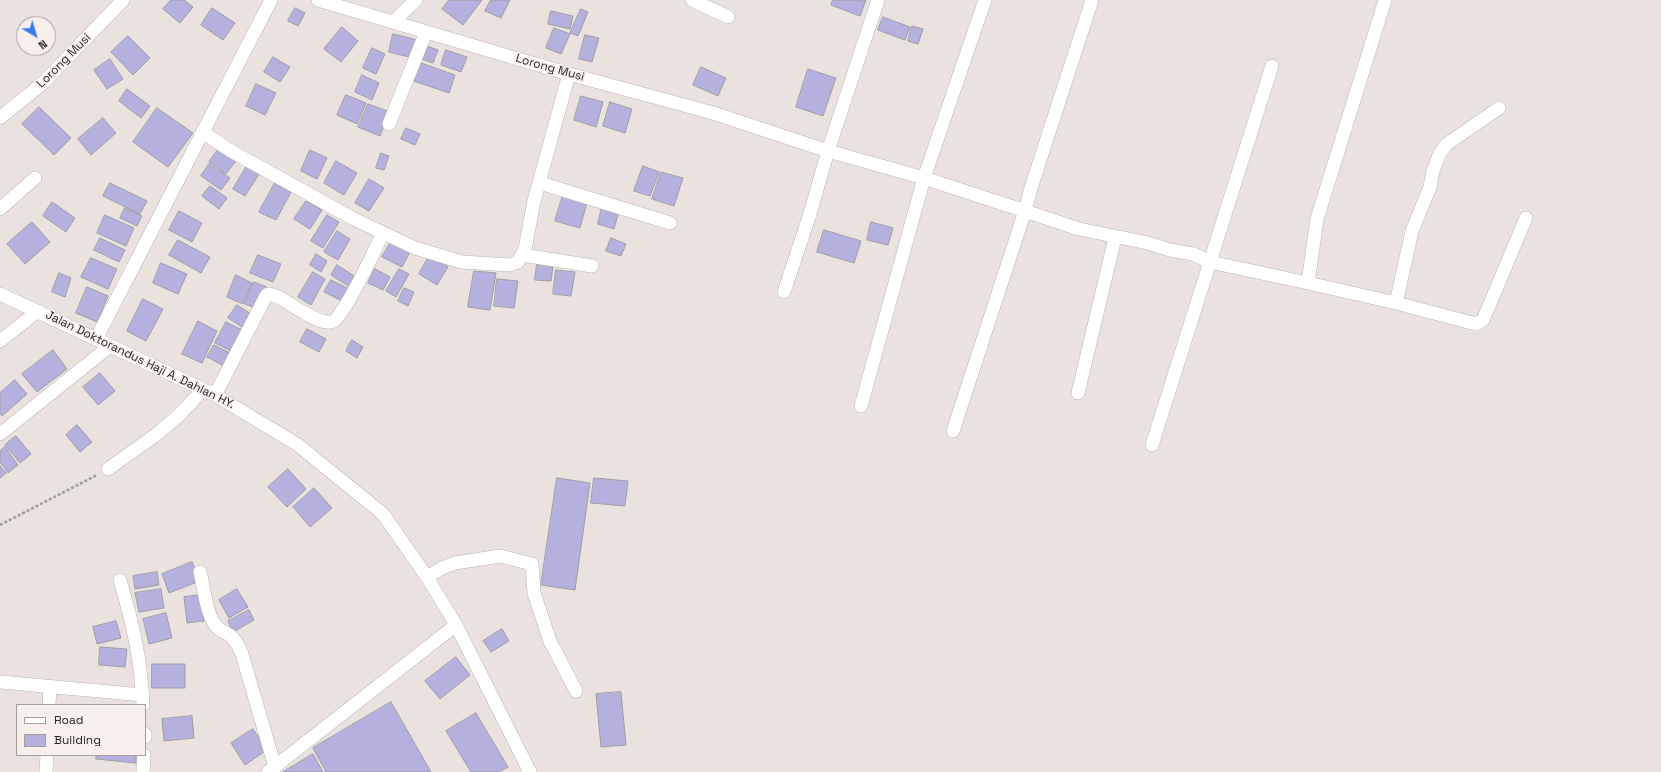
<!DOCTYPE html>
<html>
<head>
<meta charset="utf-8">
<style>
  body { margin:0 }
  #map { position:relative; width:1661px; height:772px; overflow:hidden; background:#eae2df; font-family:"Space Grotesk",sans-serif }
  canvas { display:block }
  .legend { position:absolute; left:16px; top:704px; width:130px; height:52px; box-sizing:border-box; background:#f7efec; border:1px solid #a59f9c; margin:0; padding:5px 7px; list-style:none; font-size:12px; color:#292625 }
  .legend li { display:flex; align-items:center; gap:8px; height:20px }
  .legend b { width:20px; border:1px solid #a59f9c }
  .north { position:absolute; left:16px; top:16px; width:40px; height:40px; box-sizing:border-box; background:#f7efec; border:1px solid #a59f9c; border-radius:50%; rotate:142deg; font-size:11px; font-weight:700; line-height:16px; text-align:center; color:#292625 }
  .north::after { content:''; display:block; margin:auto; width:14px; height:18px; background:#387be9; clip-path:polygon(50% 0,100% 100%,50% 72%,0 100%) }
</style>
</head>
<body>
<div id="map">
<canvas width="1661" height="772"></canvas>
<ul class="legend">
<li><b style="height:5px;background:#fff"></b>Road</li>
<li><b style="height:11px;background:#b6b0df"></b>Building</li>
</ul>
<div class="north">N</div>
</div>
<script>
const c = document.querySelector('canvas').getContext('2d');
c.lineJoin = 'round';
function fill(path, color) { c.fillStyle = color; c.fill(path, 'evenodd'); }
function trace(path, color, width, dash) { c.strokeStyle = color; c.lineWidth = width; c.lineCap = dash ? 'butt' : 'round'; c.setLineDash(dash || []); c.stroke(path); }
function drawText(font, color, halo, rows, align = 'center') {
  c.font = font + ' "Space Grotesk",sans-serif'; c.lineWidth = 3.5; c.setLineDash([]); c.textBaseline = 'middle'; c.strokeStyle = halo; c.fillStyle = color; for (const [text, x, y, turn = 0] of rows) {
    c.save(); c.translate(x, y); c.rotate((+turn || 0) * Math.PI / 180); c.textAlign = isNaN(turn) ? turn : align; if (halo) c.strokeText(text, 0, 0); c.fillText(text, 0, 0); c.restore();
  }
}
const building = new Path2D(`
  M171 0H184L193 7 180 23 163 9Z
  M449 0H482L463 25 442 9Z
  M491 0H510L501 18 485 11Z
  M833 0H866L860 16 831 5Z
  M212 8 235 23 223 40 201 25Z
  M295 8 305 13 298 26 288 21Z
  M581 9 588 12 578 36 570 33Z
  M551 11 573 16 570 29 548 24Z
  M883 17 910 27 905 40 878 30Z
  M912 26 923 29 918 44 908 41Z
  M342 27 358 41 341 62 324 49Z
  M554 28 570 34 561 54 546 48Z
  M393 34 418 40 413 58 389 52Z
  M585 35 599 38 592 62 579 59Z
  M128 36 150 58 133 75 111 52Z
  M427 46 438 50 433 63 422 59Z
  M372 48 385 54 376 74 363 68Z
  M446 50 467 57 461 72 441 65Z
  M273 57 290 67 280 82 264 72Z
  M110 59 123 79 107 89 94 70Z
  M421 63 455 75 449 93 414 81Z
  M701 67 726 78 718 96 693 85Z
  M808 69 836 78 823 116 796 107Z
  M362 75 379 83 372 100 355 92Z
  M256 84 276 93 265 115 246 106Z
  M127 89 150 106 141 118 119 101Z
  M346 95 366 103 357 124 337 115Z
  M581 96 603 102 596 127 574 120Z
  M610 102 632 109 625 133 603 126Z
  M368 104 390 112 380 136 358 127Z
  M39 107 71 138 54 155 22 124Z
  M157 108 193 133 168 167 133 142Z
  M103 118 116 133 91 155 78 139Z
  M406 128 420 134 415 145 401 139Z
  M221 146 238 158 226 174 209 162Z
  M310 150 327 158 317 179 301 171Z
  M381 153 389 156 384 170 376 168Z
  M336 161 357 173 344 195 324 183Z
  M209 164 230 178 221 190 201 176Z
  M247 166 259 174 245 196 233 189Z
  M643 166 659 172 650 196 634 191Z
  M661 172 683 178 674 206 652 199Z
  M369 179 384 188 369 211 355 203Z
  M110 183 147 201 140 214 103 196Z
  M275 183 291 192 276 220 259 212Z
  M210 186 227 198 219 209 202 196Z
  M563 195 587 202 580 228 555 221Z
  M306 201 322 210 310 229 294 219Z
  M52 202 75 218 66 232 43 216Z
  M602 207 619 211 614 229 598 224Z
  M125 208 142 216 137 226 120 218Z
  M179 211 202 223 192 242 169 230Z
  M105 215 134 228 126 246 97 233Z
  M327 215 339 222 323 248 311 241Z
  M32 222 50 242 25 264 7 244Z
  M871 222 893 228 888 245 867 240Z
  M824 230 861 241 854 263 817 252Z
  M337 231 350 239 338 260 324 252Z
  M100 238 125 250 119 262 94 250Z
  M393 238 412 248 402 267 382 257Z
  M611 238 626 244 621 256 606 251Z
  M178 240 210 257 201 273 169 255Z
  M316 254 327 261 321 272 310 265Z
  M258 255 281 264 273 282 250 273Z
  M429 256 448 267 437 285 419 274Z
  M91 258 117 269 108 289 81 277Z
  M161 263 187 274 178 294 153 283Z
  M537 264 553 266 551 281 535 280Z
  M337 265 356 277 350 287 331 275Z
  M375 269 390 277 383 290 368 283Z
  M399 269 409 274 396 297 386 291Z
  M556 270 575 272 571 296 553 294Z
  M474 271 496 273 490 310 468 307Z
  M313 272 325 279 311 305 298 297Z
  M59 273 71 278 65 297 52 292Z
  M236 275 252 283 243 304 227 297Z
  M497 279 518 281 514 308 494 306Z
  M331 280 351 290 344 302 324 292Z
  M254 282 267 287 258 309 245 304Z
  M87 287 108 296 97 322 76 313Z
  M404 288 414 292 408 306 398 301Z
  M143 299 163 309 146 341 127 331Z
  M237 305 251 314 242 327 228 318Z
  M198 321 217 331 202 363 182 354Z
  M226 322 242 330 231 351 215 343Z
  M307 329 326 339 319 352 300 342Z
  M352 340 363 347 357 358 346 351Z
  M214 345 230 353 224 366 207 357Z
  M53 350 67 369 37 392 22 374Z
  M100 373 115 391 98 405 83 387Z
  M15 380 27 394 2 416 0 413V393Z
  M77 425 92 442 80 452 66 435Z
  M16 436 31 454 20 463 5 445Z
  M5 447 18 465 8 473 0 462V451Z
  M0 466 6 473 0 478Z
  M288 469 306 489 287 507 268 487Z
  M557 478 590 483 575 590 541 585Z
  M594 478 628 481 625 506 591 503Z
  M314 488 332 508 310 527 293 507Z
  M192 562 200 581 169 593 162 574Z
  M157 572 159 585 135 589 133 576Z
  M161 589 164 608 139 612 135 593Z
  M237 589 248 607 229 618 219 600Z
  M201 595 204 621 187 623 184 597Z
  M249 610 254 620 233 632 228 621Z
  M166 613 172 638 149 644 143 619Z
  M116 621 121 638 97 644 93 627Z
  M502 629 509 641 491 652 483 641Z
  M100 647 127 649 125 667 99 665Z
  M456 657 470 675 440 699 425 681Z
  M152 664H185V688H152Z
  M621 692 626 745 601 747 596 694Z
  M391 702 431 772H326L313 748Z
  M476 713 508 767 499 772H471L446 731Z
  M192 716 194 738 164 741 162 719Z
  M253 729 267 750 245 765 231 743Z
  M313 754 323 772H283Z
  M97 755H136V763L96 759Z`);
fill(building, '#b6b0df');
trace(building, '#9d9da3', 1);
const minor = new Path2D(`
  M318 0 569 74 713 113 828 151 878 0
  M692 0 728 17
  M393 22 416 0
  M0 118 43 83 123 0
  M389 124 426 32
  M202 132 231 151 352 218 415 248 462 262 510 265 518 262 525 249 534 201 569 74
  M540 183 670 223
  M0 209 35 178
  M523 255 592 266
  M1308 283 1396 303 1476 324 1483 320 1526 218
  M784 292 809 217 828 151 924 178 985 0
  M0 294 215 395 298 445 383 514 427 577 456 625 530 772
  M1396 303 1412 231 1430 187 1433 171 1440 153 1447 144 1499 108
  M96 339 271 0
  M0 341 38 311
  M1078 393 1115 238
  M215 395 266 296 268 294C281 295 292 307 303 312 310 316 324 324 332 322 342 320 377 246 383 233
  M861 406 924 178 1025 211 1031 188 1092 0
  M953 431 1025 211 1079 229 1148 243 1170 250 1193 254 1210 262 1308 283 1317 219 1385 0
  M0 434 110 346
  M1152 445 1272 66
  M108 469 157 434 178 416 203 390
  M200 572C204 587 206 614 216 626 219 630 224 632 228 634 236 639 239 647 242 654L275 767
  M427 577 442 568 455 563 500 556 532 564 534 593 550 641 576 691
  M120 580C133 625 141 659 143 705
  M0 682 143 695
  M49 705 50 687
  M145 734V737
  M46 772 47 755
  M143 772 144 755
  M268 772 456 625`);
trace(minor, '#bdb5b2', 14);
trace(new Path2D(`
  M0 525 97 475`), '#a19b99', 2.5, [3, 2]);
trace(minor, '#fff', 13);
drawText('12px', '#292625', '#f7efec', [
  ["Lorong Musi",64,61,-45],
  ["Lorong Musi",550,68,16],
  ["Jalan Doktorandus Haji A. Dahlan HY.",140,360,26]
]);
</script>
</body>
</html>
